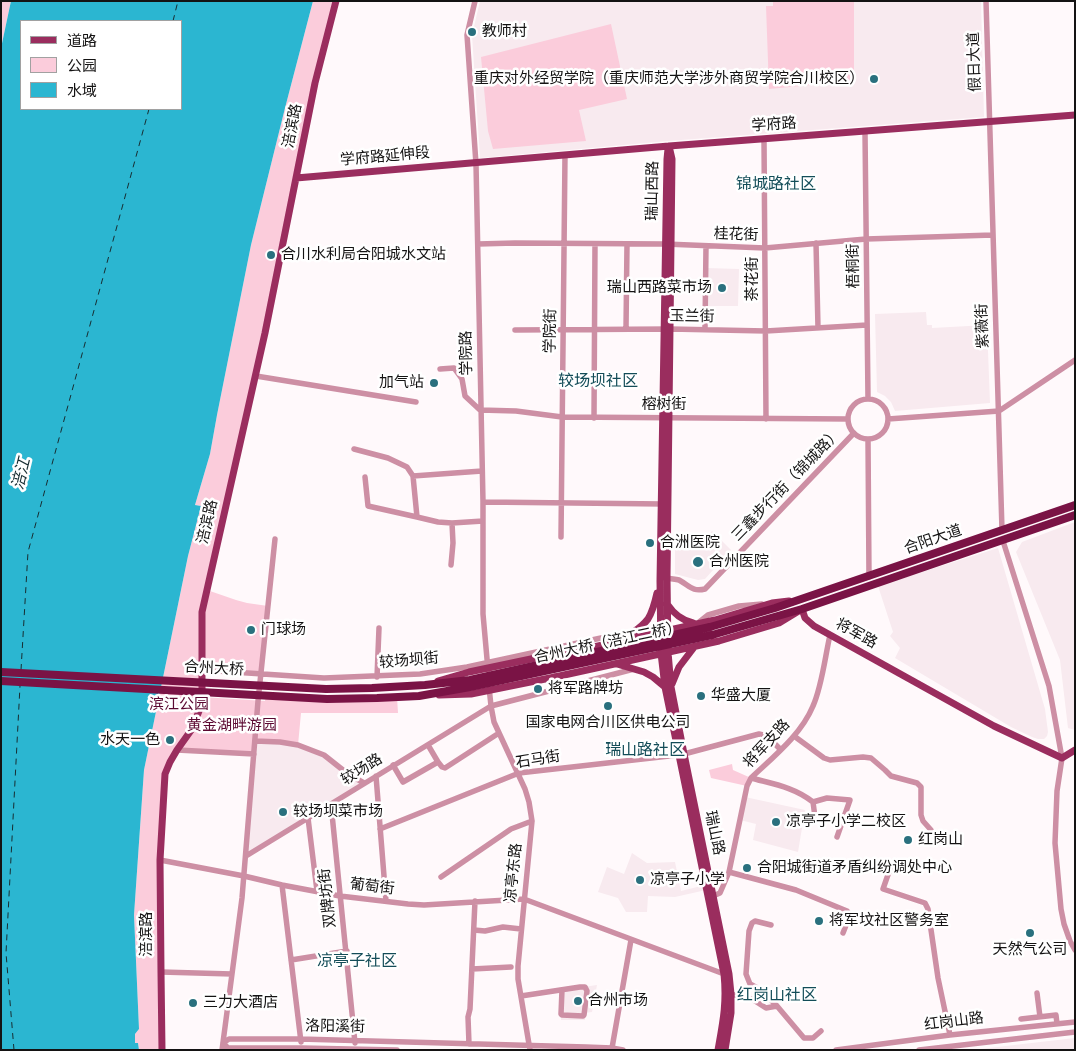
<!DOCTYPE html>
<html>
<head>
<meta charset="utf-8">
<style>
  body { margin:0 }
  #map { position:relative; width:1076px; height:1051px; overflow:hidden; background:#fff9fb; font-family:Signika,"Noto Sans SC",sans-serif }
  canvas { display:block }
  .frame { position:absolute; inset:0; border:2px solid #141313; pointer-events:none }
  .legend { position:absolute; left:20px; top:20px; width:162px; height:90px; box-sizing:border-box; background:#fff; border:1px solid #a1a1a1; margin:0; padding:6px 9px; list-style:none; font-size:15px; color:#141313 }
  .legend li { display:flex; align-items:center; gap:10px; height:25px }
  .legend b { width:25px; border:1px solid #a1a1a1 }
</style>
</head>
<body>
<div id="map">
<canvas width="1076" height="1051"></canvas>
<div class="frame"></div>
<ul class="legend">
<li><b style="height:6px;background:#9a2d5e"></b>道路</li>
<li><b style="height:14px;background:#fbccdb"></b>公园</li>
<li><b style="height:14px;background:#2bb6d1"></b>水域</li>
</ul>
</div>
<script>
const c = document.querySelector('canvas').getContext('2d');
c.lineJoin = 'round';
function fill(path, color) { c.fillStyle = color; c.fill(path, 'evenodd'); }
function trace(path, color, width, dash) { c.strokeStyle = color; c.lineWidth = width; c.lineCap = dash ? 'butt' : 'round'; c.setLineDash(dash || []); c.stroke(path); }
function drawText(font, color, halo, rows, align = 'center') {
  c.font = font + ' Signika,"Noto Sans SC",sans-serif'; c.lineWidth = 5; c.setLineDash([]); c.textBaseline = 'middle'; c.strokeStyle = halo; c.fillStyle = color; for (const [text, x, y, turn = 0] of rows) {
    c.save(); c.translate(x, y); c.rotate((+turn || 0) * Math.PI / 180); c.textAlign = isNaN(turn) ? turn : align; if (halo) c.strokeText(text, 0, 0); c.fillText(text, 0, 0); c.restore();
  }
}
fill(new Path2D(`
  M480 1H981L984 117 668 141 480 158 472 35Z
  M706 268 739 269 738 306H705Z
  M926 312 927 325H932V328L987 325 990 403 895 411 891 402 885 396 877 392 875 314Z
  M1075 522V730L1068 728 1060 660 1016 552 1022 542Z
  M712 531 731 550 705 579 698 580 675 574V545L699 544Z
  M998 548 1045 709 1048 732 1047 736 1044 739H1038L1032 737 1011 727 895 658 900 648 890 636 893 632 878 586Z
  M255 741 280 742 324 755 364 783 246 856Z
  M745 797 805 810 798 852 753 840 756 824 740 820Z
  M632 853 647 863 675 862 681 891 705 885 706 890 675 897 648 896 647 912H626L618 898 598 892 607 867 624 874Z
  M597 985 592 1012 585 1013V1020H561L562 990Z
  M1075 1038V1050H972L1023 1044Z`), '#f8eaef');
fill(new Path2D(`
  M1 1H11L1 48Z
  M313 1H336L207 590 236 600 247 603 268 606 261 675 202 670V697L265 701 266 695 397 697 398 713H301L298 745 255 741 254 754 177 750 165 774 160 860 162 1050H139L138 1043H135V1034L139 1029 134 915 144 770 188 556 201 506 195 505 210 454 217 415 251 245 285 108Z
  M773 1H854V81L769 89 766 6H773Z
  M611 24 627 99 579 110 586 141 493 149 488 131 481 57Z
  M732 764 733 770 751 778 747 786 711 778 709 770Z`), '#fbccdb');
fill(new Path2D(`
  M11 1H313L285 108 251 245 217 415 210 454 195 505 201 506 188 556 144 770 134 915 139 1029 135 1034V1043H138L139 1050H1V48ZM21 21H181V109H21Z`), '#2bb6d1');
trace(new Path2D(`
  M173 21 178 1
  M21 670 28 552 149 109
  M14 1050 6 953 20 686`), '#172d32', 1, [6, 5]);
trace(new Path2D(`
  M475 1 467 35 476 164 483 502V614L488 670
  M986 1 1002 530
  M865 132 868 399
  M764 139 766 419
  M816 243 818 328
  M478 244 515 243 665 244 765 248 866 239 993 235
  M626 329 627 244
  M705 329 706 246
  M515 330 670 329 766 331 867 325
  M440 369 454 368 462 379 465 396 480 410 516 411 562 417 848 419
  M256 376 416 402
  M848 419a20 20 0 1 1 40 0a20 20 0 1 1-40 0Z
  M594 418 595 244
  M888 419 999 411 1075 360
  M868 439 869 577
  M354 449 388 458 407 467 413 476
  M482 471 413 476 417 517 438 522 452 523 483 521
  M365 477 368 506 417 517
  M483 502 663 504
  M561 537 565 155
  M1003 541 1049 686 1062 758 1057 791 1055 843 1061 909 1064 924 1070 941 1075 950
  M451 565 453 543 452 523
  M667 578C671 579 675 579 679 580 690 586 692 592 705 589L854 433
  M698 623 708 615 739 606 762 604
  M202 670 324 678 420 674 467 667 601 638 615 642
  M377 677 379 628
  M489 687 491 706 494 722 525 789 529 802 532 821 518 966V979L530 1050
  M794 736 824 758 830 760 863 757 871 758 885 770 891 776 917 783 921 787V815L923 821 931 830
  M255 741 280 742 298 745 324 755 348 774 364 783
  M177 750 254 754
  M684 754 759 734 767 736 780 749
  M438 762 442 767 445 768 499 733
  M393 765 403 782 438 762 428 745
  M376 776 386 901
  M751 778C773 784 794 787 813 802L827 798 850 800 837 837
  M813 802 815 817
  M331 804 355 1043
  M308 818 317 891
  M380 829 519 773 678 755
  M246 856 491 706 634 669
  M160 860 244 876 282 885 340 896 408 904 424 905 524 899 724 974
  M891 866 883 889 925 903 928 909 938 978 950 1035
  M729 872 796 890 847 911 850 915 843 933
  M441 877 511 829 532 821
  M282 885 301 1042
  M713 896 720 893 729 872 747 786 751 778C773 757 801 735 813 706 822 686 825 657 830 635
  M771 925 755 921 752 923 749 931 746 974 750 984 761 990 777 1006 804 1038H813L821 1031
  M474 930 485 931 503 927 521 929
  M291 960 347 951
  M472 969 511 967
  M161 972 232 974
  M1037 993 1040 1017
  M731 994 752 999 766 1008 777 1006
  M521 996 580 987H585L587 991 584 1015 583 1016 562 1015 561 1014 562 990
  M1021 1019 1056 1015 1057 1024
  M469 1044 468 1017 470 1009 475 901
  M612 1048 631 940
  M222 1050 242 898 258 701 275 539
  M397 1050 302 1048H228L223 1043 229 1039H300L586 1047 612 1048 623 1050
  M836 1050 950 1035 1075 1022
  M919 1050 1075 1032`), '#cd8fa4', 5.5);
trace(new Path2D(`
  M669 146 672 159 667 578 668 652 671 687 684 754 729 974 731 994V1013L725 1050
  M668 149 667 159 660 581 661 653 665 687 724 974C727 1003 723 1022 718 1050
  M296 178 669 146 1075 115
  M667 604C674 614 681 620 693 623
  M615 642 715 620 772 603 789 601
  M550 655C581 649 627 646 648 619 653 611 655 602 657 593
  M617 664 644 672 653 677 665 687
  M555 677 719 641 779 623 802 609 805 618 814 626 994 726 1062 758 1075 750
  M672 684 679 667 695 646
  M162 1050 161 972 160 860 165 774 170 762 177 750 192 729 199 711 202 697V612L265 333 315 83 336 1`), '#9a2d5e', 7);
trace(new Path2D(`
  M710 627 775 608 1075 505
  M712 635 802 609 1075 515`), '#7a1345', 8);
trace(new Path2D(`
  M438 681 469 672 550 655
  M439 695 471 694 555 677`), '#9a2d5e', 7);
trace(new Path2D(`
  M1 672 326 689 372 688 425 685 470 680 710 627
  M1 681 327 699 377 698 419 696 470 687 712 635`), '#7a1345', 8);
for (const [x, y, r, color] of [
  [472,32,5,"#2a707e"],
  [874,79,5,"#2a707e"],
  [271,255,5,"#2a707e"],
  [722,288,5,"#2a707e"],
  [434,383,5,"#2a707e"],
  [650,543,5,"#2a707e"],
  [698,562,6,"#2a707e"],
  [251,630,5,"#2a707e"],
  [538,689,5,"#2a707e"],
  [701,696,5,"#2a707e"],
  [608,706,5,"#2a707e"],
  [170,740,5,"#2a707e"],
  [283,812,5,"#2a707e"],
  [776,822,5,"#2a707e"],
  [908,840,5,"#2a707e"],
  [747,868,5,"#2a707e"],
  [640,880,5,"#2a707e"],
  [819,921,5,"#2a707e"],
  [1030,933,5,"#2a707e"],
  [578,1001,5,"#2a707e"],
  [193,1003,5,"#2a707e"]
]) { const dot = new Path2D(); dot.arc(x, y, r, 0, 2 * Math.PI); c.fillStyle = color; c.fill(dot); trace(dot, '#fff', 2); }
drawText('15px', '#141313', '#fff', [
  ["教师村",482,32],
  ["重庆对外经贸学院（重庆师范大学涉外商贸学院合川校区）",864,79,"right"],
  ["合川水利局合阳城水文站",281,255],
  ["瑞山西路菜市场",712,288,"right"],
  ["加气站",424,383,"right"],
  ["合洲医院",660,543],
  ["合州医院",709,562],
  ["门球场",261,630],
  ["将军路牌坊",548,689],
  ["华盛大厦",711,696],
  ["国家电网合川区供电公司",608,723,"center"],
  ["水天一色",160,740,"right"],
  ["较场坝菜市场",293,812],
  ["凉亭子小学二校区",786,822],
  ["红岗山",918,840],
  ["合阳城街道矛盾纠纷调处中心",757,868],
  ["凉亭子小学",650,880],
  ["将军坟社区警务室",829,921],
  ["天然气公司",1030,950,"center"],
  ["合州市场",588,1001],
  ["三力大酒店",203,1003]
], 'left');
drawText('15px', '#141313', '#fff', [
  ["假日大道",975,62,-92],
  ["学府路",774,125,-4],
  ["涪滨路",293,126,-79],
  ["学府路延伸段",385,157,-5],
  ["瑞山西路",653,191,-89],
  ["桂花街",736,235,2],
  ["梧桐街",854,266,-91],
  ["茶花街",753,279,-90],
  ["玉兰街",692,317,1],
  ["紫薇街",983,326,-92],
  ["学院街",551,331,-89],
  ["学院路",467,353,-91],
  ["榕树街",664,405],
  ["三鑫步行街（锦城路）",787,485,-46],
  ["涪滨路",208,522,-77],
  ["合阳大道",933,540,-19],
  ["将军路",856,634,29],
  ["合州大桥（涪江二桥）",608,643,-12],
  ["较场坝街",409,661,-5],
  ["合州大桥",214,669,3],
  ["将军支路",767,744,-47],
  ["石马街",538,760,-9],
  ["较场路",362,770,-32],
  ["瑞山路",714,833,78],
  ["凉亭东路",514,873,-84],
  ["葡萄街",372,887,7],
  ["双牌坊街",328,898,-96],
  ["涪滨路",147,934,-90],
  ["红岗山路",954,1022,-7],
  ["洛阳溪街",335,1027,1]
]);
drawText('15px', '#5b0831', '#fff', [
  ["滨江公园",179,705],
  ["黄金湖畔游园",232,726]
]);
drawText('16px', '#134d58', '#fff', [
  ["锦城路社区",776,185],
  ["较场坝社区",598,382],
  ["瑞山路社区",645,751],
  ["凉亭子社区",357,962],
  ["红岗山社区",777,996]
]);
drawText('italic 16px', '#172d32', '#fff', [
  ["涪江",22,474,-76]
]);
</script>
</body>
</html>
